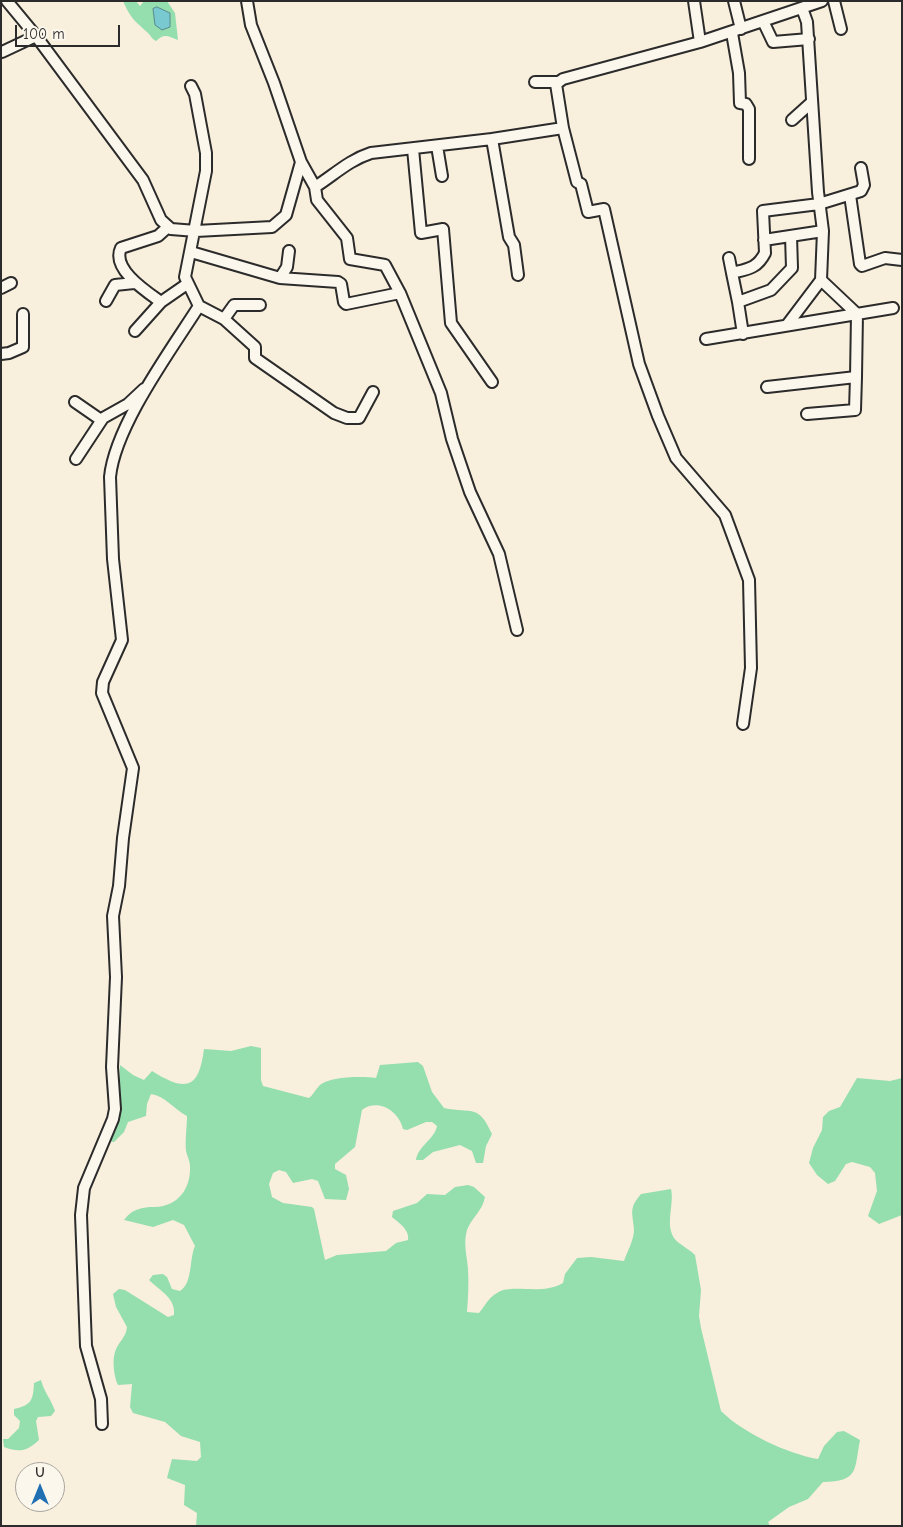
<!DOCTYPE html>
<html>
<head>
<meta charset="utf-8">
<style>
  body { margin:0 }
  #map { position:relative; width:903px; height:1527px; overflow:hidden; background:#f9efdd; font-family:"Comic Neue",sans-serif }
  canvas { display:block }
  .frame { position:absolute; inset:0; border:2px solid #2b2b2b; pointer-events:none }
  .north { position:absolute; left:15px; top:1462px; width:50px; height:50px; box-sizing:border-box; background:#fbf7ec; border:1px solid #a8a59f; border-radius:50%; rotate:0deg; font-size:14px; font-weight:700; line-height:20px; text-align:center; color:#2b2b2b }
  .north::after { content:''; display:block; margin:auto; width:18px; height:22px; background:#1f6fb2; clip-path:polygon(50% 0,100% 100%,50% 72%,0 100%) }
  .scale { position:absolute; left:15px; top:25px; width:105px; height:22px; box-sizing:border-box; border:2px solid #2b2b2b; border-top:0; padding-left:6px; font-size:15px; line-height:18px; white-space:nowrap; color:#2b2b2b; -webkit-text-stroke:4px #fbf7ec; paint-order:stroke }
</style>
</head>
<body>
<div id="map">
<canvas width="903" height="1527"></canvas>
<div class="frame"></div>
<div class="north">U</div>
<div class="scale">100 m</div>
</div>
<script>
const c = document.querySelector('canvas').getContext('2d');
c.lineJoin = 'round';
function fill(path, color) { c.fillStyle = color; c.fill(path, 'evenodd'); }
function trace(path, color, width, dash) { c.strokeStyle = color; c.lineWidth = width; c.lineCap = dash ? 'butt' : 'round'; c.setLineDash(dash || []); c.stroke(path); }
fill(new Path2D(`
  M123 1H136L140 6 144 1H167L175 13 178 40C168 36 164 33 156 41 152 39 151 36 148 33 134 20 131 19 123 1Z
  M251 1046 261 1048V1080L263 1086 309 1098C313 1095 315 1090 319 1086 328 1076 363 1076 376 1078L380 1065 418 1062 423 1066 432 1092 444 1108C472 1114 478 1103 492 1134L486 1146 483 1163H476L472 1151 460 1145 433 1152 423 1160H416C418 1146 434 1140 437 1126L432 1122H426L407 1130 403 1129C399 1111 378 1098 362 1110L355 1147 335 1164V1169L346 1175 349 1189 346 1200 325 1199 318 1181 312 1179 293 1183 286 1172 279 1170 273 1173 269 1184 272 1197 283 1203 312 1207 314 1209 325 1260 337 1255 386 1251 396 1243 408 1240C410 1230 399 1223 392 1217L393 1211 417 1203 427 1194 445 1195 455 1187 468 1185 474 1187 485 1197C482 1212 472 1217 467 1230 463 1243 467 1256 468 1269 469 1284 468 1298 467 1312L479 1313C485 1306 488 1298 497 1293 512 1283 541 1296 563 1283L565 1274 577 1258 591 1257 624 1261C627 1252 634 1240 634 1230 633 1213 628 1209 641 1194L671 1189C675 1206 662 1230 679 1243 684 1247 690 1250 695 1255L701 1290 699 1316 701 1328 721 1411C743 1433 788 1454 818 1459L824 1446 837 1432 844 1431 860 1440C854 1471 859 1481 823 1482L808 1499 789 1507 768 1522 770 1526H196L197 1513 184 1505 185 1485 167 1478 172 1459 197 1461 201 1457 200 1442 181 1436 165 1422 133 1413 130 1407 132 1384 118 1385C114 1377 112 1361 115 1352 118 1342 126 1338 127 1327L116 1307 113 1294 119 1289 125 1290 168 1317 174 1315C176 1298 160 1291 149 1280L153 1275 163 1274 167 1277 172 1289 180 1291C193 1283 189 1259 195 1246L184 1225 173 1220 153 1227 124 1220C132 1209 142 1207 155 1207 178 1206 191 1189 190 1166 190 1161 187 1156 186 1151 185 1139 187 1127 187 1116 174 1109 165 1096 151 1094L147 1104 146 1116 128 1122 124 1132 114 1142 107 1141 117 1116 120 1065 133 1075 144 1080 152 1071C187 1093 199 1088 204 1049L231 1051Z
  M857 1078 890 1081 902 1078V1215L879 1224 868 1216 877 1191 875 1173 870 1167 852 1162 846 1164 835 1181 828 1184 817 1175 809 1163 813 1148 822 1130 823 1117 829 1111 840 1107Z
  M41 1380C44 1392 51 1399 55 1411L51 1416 38 1417 36 1421 39 1440C27 1451 20 1453 4 1447L3 1439H8L19 1428 20 1421 14 1415V1409C32 1405 33 1400 34 1383Z`), '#95dead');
const water = new Path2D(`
  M157 7 170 13V27L162 30 155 25 153 9Z`);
fill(water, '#78c9d0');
trace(water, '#598a8e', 1);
const minor = new Path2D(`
  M7 1 36 36 143 180 161 220 171 229 196 231 272 227 286 215 301 162
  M247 1 251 25 274 83 301 162 315 187 317 200 347 238 350 259 385 265 400 293 441 393 452 439 470 492 499 554 517 630
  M694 1 700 42
  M734 1 741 29
  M834 1 841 29
  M763 21 773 42 809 39
  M732 33 739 73 740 103 746 104 749 109V159
  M2 52 36 36
  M535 82H557
  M792 120 812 102
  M492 139 509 237 514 245 518 275
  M437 146 442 176
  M413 149 421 233 443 229 451 323 492 382
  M315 187C334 175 349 160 371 153L492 139 563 128
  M850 195 860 264 862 266 885 258 902 260
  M168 227 158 236 121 248C111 269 147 292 161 302L187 284
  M764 240 823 231
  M191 252 280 278 338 282 341 284 344 302 346 304 400 293
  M729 258 732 273
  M280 278 287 267 289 251
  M1 288 11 283
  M106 301 115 285 134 283
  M738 302 732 273C747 269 757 269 765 253L763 211 819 204 861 191 864 185 861 168
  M199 306 224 319 234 305H260
  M224 319 255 347V358L334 413 347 418H359L373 392
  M787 325 821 280 823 231 818 192 807 22 802 8
  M135 331 161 302
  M743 334 738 302 771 290 792 268 791 236
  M706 339 893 308
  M1 354 9 353 23 347V314
  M767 387 856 377 857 314 821 280
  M75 402 101 420
  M807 414 855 410 856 377
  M76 459 103 418 128 404 144 389
  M743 724 751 668 749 580 725 515 676 458 658 416 639 364 604 209 588 212 581 184 577 182 563 128 556 84 563 79 700 42 822 1
  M102 1424 101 1399 86 1346 81 1215 84 1188 113 1119 115 1109 112 1067 116 977 113 916 119 886 123 838 133 768 102 693 103 682 122 640 113 559 110 477C115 426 171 350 199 306L185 277 206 171V153L195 94 191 86`);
trace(minor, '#2b2b2b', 14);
trace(minor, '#fbf7ec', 10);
</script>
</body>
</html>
